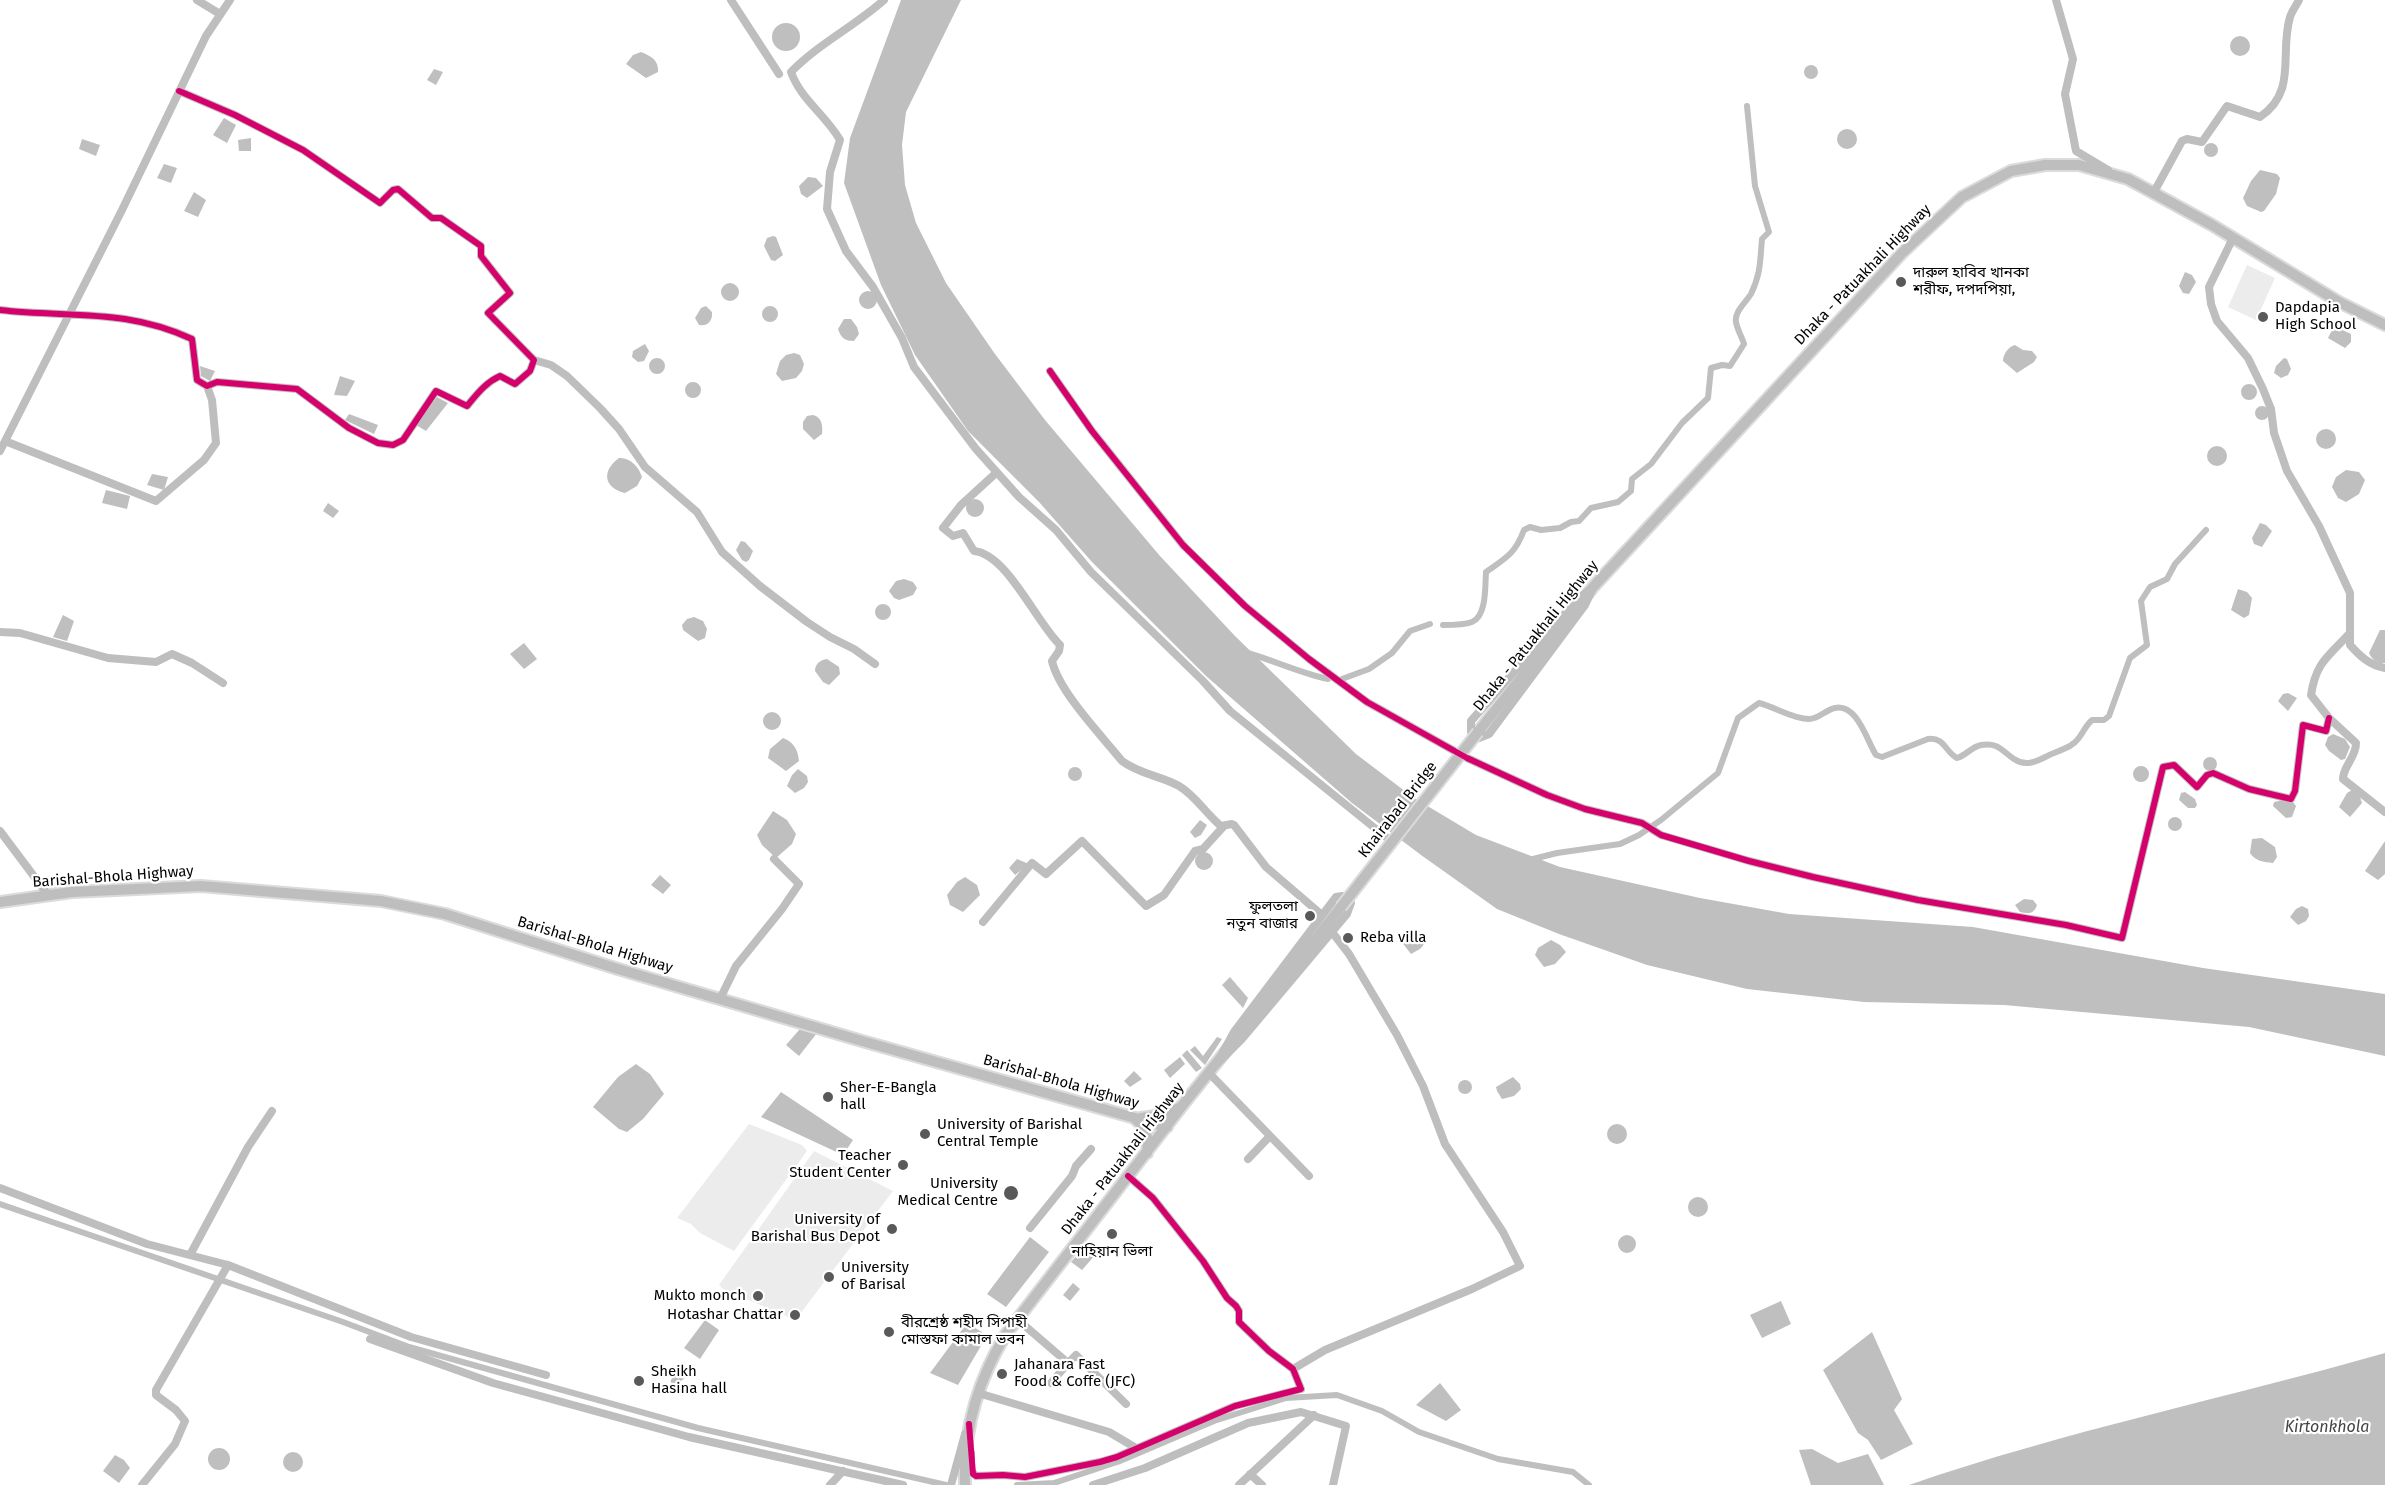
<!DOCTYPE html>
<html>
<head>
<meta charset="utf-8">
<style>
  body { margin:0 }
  canvas { display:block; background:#fff }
</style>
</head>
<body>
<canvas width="2385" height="1485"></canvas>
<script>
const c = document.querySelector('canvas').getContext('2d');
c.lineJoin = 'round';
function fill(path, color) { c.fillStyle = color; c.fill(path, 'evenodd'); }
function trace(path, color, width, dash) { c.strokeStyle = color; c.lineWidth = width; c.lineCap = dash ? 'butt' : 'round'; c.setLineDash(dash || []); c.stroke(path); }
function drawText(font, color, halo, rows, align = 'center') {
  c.font = font + ' "Fira Sans","Noto Sans Bengali",sans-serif'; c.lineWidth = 4.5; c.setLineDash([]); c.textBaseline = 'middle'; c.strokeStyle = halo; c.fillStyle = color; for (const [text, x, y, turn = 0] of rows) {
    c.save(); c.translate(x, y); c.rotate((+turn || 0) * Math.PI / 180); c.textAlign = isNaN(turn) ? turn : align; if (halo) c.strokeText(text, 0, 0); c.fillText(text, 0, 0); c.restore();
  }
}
fill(new Path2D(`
  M2247 265 2275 278 2256 320 2228 307Z
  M749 1124 802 1145 807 1151 734 1251 700 1233 691 1224 677 1218Z
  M814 1151 893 1191 797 1318 793 1319 723 1289 719 1285Z`), '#ececec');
fill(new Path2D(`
  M901 0H961L906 112 902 145 905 185 916 223 946 283 995 354 1045 420 1160 556 1235 636 1356 754 1414 798 1476 835 1560 867 1700 898 1789 914 1973 927 2203 968 2385 994V1056L2249 1027 2004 1005 1864 1002 1747 989 1647 965 1559 934 1497 909 1421 855 1352 803 1206 676 1092 562 1039 502 968 431 915 355 881 285 844 183 850 138Z
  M772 37a14 14 0 1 1 28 0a14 14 0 1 1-28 0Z
  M2230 46a10 10 0 1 1 20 0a10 10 0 1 1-20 0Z
  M641 52C651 56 659 60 658 72L646 78 626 64 633 55Z
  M1804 72a7 7 0 1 1 14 0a7 7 0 1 1-14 0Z
  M434 69 443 72 436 85 427 80Z
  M224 118 236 125 227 143 213 135Z
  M1837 139a10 10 0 1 1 20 0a10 10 0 1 1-20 0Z
  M251 138V151H239L238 140Z
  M82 139 100 145 96 156 79 149Z
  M2204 150a7 7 0 1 1 14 0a7 7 0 1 1-14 0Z
  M164 164 177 168 171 183 157 178Z
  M2260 170 2277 174 2280 178 2276 194 2264 211 2261 212 2247 206 2243 198 2251 181Z
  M808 177 816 178 823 186 807 198 801 194 799 186Z
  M194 192 206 200 198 217 184 211Z
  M773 236 776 237 783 255 775 261 771 260 764 246 767 238Z
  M2185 272 2192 275 2196 282 2189 294 2183 293 2179 286Z
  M721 292a9 9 0 1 1 18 0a9 9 0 1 1-18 0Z
  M859 300a9 9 0 1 1 18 0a9 9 0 1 1-18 0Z
  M706 306 712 312C713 320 708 327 699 325L695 318 701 308Z
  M762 314a8 8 0 1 1 16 0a8 8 0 1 1-16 0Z
  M844 319H851L857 327 859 334 854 341C845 341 841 338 838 329Z
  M2334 326 2351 334V342L2345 348 2328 338Z
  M645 344 649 351 644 361 638 362 632 357 633 351Z
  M2015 345 2023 350 2032 351 2037 357 2034 362 2017 373 2003 361C2003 354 2009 346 2015 345Z
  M794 353 800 355 804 364 802 371 796 378 782 381 776 374 780 361 786 355Z
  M2284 358 2287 359 2291 369 2288 375 2281 378 2274 373 2276 366Z
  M649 366a8 8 0 1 1 16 0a8 8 0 1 1-16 0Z
  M200 366 215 371 210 381 201 376Z
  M340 376 355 381 347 396 334 395Z
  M685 390a8 8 0 1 1 16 0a8 8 0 1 1-16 0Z
  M2241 392a8 8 0 1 1 16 0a8 8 0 1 1-16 0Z
  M437 397 448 403 426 431 416 425Z
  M2255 413a7 7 0 1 1 14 0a7 7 0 1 1-14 0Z
  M349 414 378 425 374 434 345 420Z
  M813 415C822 417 823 426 822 434L814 440 803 429V422L807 416Z
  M2316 439a10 10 0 1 1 20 0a10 10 0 1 1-20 0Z
  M2207 456a10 10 0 1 1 20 0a10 10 0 1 1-20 0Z
  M619 458C630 457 639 467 642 477L637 486 625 493C604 488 601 471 619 458Z
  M2346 470 2359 472 2365 480 2359 494 2346 502 2338 498 2332 487 2336 477Z
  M152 474 168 477 164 490 147 485Z
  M106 490 130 496 127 509 102 503Z
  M966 508a9 9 0 1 1 18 0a9 9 0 1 1-18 0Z
  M328 503 339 511 333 518 323 511Z
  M2260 523 2266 525 2272 531 2262 547 2254 544 2252 538Z
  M741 541 745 542 753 551 749 560 746 562 742 560 736 550Z
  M904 579 913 582 917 588 913 595 899 600 894 598 889 591 896 581Z
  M2238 589 2247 592 2252 598 2249 615 2244 618 2231 610Z
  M875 612a8 8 0 1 1 16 0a8 8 0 1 1-16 0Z
  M63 615 74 621 67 641 53 637Z
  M694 617 703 621 707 629 705 638 698 641 683 630 682 625 687 619Z
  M2380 630H2385V663C2378 664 2372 660 2369 653Z
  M524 643 537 659 524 669 510 654Z
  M827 659 839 667 840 674 829 685 823 682 815 671C815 664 820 660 827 659Z
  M2288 693 2297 698 2288 711 2278 701 2283 694Z
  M763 721a9 9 0 1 1 18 0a9 9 0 1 1-18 0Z
  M2333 734 2345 739 2350 747 2345 759 2341 760 2329 751 2325 745 2328 737Z
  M783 738C794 742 798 750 799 761L786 771 768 758 770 749Z
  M2203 764a7 7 0 1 1 14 0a7 7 0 1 1-14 0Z
  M2133 774a8 8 0 1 1 16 0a8 8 0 1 1-16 0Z
  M1068 774a7 7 0 1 1 14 0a7 7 0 1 1-14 0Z
  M798 769 807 776 808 782 804 788 795 793 787 786 792 775Z
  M2352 790 2360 797 2362 803 2350 817 2339 807 2347 793Z
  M2185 792 2195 799 2197 805 2195 808H2188L2179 800 2181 793Z
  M2284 800 2292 801 2296 806 2292 817 2286 818 2273 806 2274 802Z
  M773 811 787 820 796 834 792 844 776 858 762 845 757 835Z
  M2168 824a7 7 0 1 1 14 0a7 7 0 1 1-14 0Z
  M1200 820 1207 825 1201 835 1195 838 1190 832Z
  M2262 838 2275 847 2277 857 2273 863C2264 862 2255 861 2250 853L2252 839Z
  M2385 841V874L2378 880 2365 871Z
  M1195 861a9 9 0 1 1 18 0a9 9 0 1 1-18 0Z
  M1017 859 1029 864 1015 875 1009 868Z
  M660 875 671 885 663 894 651 885Z
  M965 877 977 885 980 895 963 912 950 905 947 895 957 882Z
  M2024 899 2033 900 2037 905C2034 914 2029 914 2020 912L2015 905Z
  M2302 906 2308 909 2309 916 2306 921 2298 925 2290 917 2296 909Z
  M1418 930 1425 938C1424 948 1420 949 1411 954L1401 941 1406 936Z
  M1551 940 1560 945 1566 952 1555 964 1544 967 1535 955 1538 948Z
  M1230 977 1248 998 1243 1008 1222 985Z
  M800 1029 817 1033 799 1056 786 1045Z
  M1217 1037 1222 1039 1205 1065 1190 1050 1195 1046 1203 1056Z
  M1187 1050 1202 1068 1196 1072 1182 1055Z
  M1180 1057 1185 1064 1170 1078 1164 1070Z
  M636 1064 650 1074 664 1094 643 1119 627 1132 619 1129 593 1107 618 1077Z
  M1134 1071 1142 1079 1130 1087 1124 1081Z
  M1513 1077 1520 1084 1521 1089 1514 1096 1502 1099 1497 1091 1496 1087Z
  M1458 1087a7 7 0 1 1 14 0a7 7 0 1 1-14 0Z
  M781 1092 853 1140 843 1155 761 1117Z
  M1607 1134a10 10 0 1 1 20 0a10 10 0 1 1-20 0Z
  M1688 1207a10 10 0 1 1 20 0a10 10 0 1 1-20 0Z
  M1618 1244a9 9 0 1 1 18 0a9 9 0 1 1-18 0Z
  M1030 1237 1049 1252 1006 1307 987 1294Z
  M1086 1245 1097 1253 1082 1270 1071 1262Z
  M1073 1283 1080 1289 1070 1301 1063 1295Z
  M1781 1301 1791 1324 1762 1338 1750 1315Z
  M705 1320 719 1330 700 1359 684 1348Z
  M967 1323 982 1332 985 1339 958 1385 930 1373Z
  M1872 1332 1902 1399 1894 1410 1913 1444 1881 1460 1868 1440 1858 1433 1823 1370Z
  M2385 1353V1485H1909C2065 1431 2227 1398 2385 1353Z
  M1440 1383 1461 1410 1446 1421 1416 1405Z
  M208 1459a11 11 0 1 1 22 0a11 11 0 1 1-22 0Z
  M1812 1449 1838 1463 1868 1454 1884 1485H1811L1799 1450Z
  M283 1462a10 10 0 1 1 20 0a10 10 0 1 1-20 0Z
  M115 1455 124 1460 130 1468 119 1483 103 1471Z`), '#bfbfbf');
trace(new Path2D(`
  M1443 625C1452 625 1464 625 1472 622 1487 616 1485 585 1486 572 1506 558 1515 554 1524 530L1530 527 1541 530 1560 528 1571 522 1579 521 1591 508 1618 502 1631 491 1632 479 1651 464 1682 423 1708 398 1711 368 1722 365 1730 366 1744 344C1742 337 1737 329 1736 322 1734 312 1746 302 1751 294 1761 273 1760 261 1762 239L1769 232 1755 186 1747 106
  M1248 653C1275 661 1300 673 1328 679
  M1342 679 1369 669 1392 653 1410 631 1430 624
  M1529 860 1557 853 1620 844 1639 835 1661 820 1718 773 1738 718 1759 703C1775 707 1793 719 1809 719 1819 719 1825 710 1835 708 1857 703 1867 741 1876 755L1882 757 1928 739C1945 737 1945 752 1957 758 1967 755 1971 747 1981 745 1998 742 2002 751 2014 759 2029 769 2041 758 2054 753 2063 749 2072 747 2078 739 2084 732 2085 726 2092 720H2104L2109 716 2130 658 2147 645 2141 601 2150 587 2167 579 2175 564 2206 530
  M0 1204 343 1322 409 1347 698 1428 946 1485
  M1017 1485 1054 1483 1120 1461 1214 1421 1286 1398 1337 1395 1382 1411 1419 1432 1498 1459 1573 1472 1589 1485`), '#bfbfbf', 6);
const highway = new Path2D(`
  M1478 732 1594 586 1902 253 1962 197 2011 171 2045 165H2079L2128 179 2212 225 2339 302 2385 325
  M0 902 72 892 201 886 381 901 445 914 618 969 862 1041 1167 1127
  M1141 1118 1163 1115 1181 1107
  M1135 1119C1147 1128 1149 1138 1147 1153
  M965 1485C963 1431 978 1380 1006 1334L1182 1106 1341 907`);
trace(highway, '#dbdbdb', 14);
trace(new Path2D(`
  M197 0 220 14
  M731 0 779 74
  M884 0C855 26 818 44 791 72 801 100 826 115 840 140L830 172 827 209 846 251 873 287 902 338 914 367 976 449 1019 497 1056 530 1091 572 1203 681 1230 711 1387 838
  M2056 0 2073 59 2065 94 2076 151 2108 170
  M2154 192 2182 141 2187 139 2202 142 2227 106 2260 117C2298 91 2279 54 2290 17 2292 11 2296 6 2299 0
  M2233 238 2209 287 2211 304 2217 321 2248 358 2263 389 2271 409 2274 433 2287 471 2319 526 2350 593V645C2360 656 2369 665 2385 668
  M0 310C70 318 125 308 192 339L197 380 207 386 217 382 297 389 349 428 378 443 393 445 403 440 436 391 467 406C477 394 485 383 500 376L515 384 530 371 534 360 488 313 510 293 481 256V246L441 218H432L398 189 393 190 380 203 303 150 235 115 179 91
  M534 360 551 365 567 376 600 408 619 429 645 467 697 512 722 552 760 586 807 622 830 637 854 649 875 664
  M1050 371 1092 431 1183 545 1245 606 1309 659 1367 702 1467 758 1547 795 1585 809 1642 823 1661 835 1749 861 1813 877 1918 900 2066 925 2122 938 2163 767 2174 765 2197 787 2207 775 2213 773 2249 789 2291 799 2295 791 2303 725 2326 731 2329 718
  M5 441 156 501 204 460 216 443 212 400 207 386
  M0 451 122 210 206 36 230 0
  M996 473 961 505 943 528 953 536 963 533 974 551C1007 554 1036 622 1060 645L1059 651 1052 661C1059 692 1102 736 1122 761 1139 774 1161 776 1179 786 1196 796 1206 814 1221 826L1232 824 1234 825 1266 867 1322 915
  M1594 586 1585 605 1489 734 1479 738 1471 732V721L1578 599Z
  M0 632 20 633 108 658 156 662 172 654 192 663 223 683
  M2349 634C2328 657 2316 662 2311 695L2329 718 2356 743C2356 758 2343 766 2343 779L2385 812
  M0 831 48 895
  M1342 896 1351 903 1347 914 1242 1039 1216 1065 1234 1032 1336 897Z
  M983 922 1032 863 1046 874 1082 841 1146 906 1164 895 1195 851 1203 849 1223 827
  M720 999 736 966 782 909 799 884 774 859
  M1209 1073 1309 1176
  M1248 1159 1270 1136
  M0 1188 147 1244 228 1265 411 1337 546 1375
  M1030 1228 1072 1176 1076 1166 1091 1149
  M190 1255 248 1147 272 1111
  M1017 1319 1068 1363 1076 1355 1126 1404
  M370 1339 493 1383 689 1437 903 1485
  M1293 1369 1325 1350 1472 1289 1520 1266 1503 1232 1445 1144 1423 1086 1397 1035 1349 954 1332 932
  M675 1381 688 1370
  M1051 1383 1068 1363
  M978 1393 1109 1432 1136 1448
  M971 1453V1471L976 1476 1003 1475 1025 1477 1100 1462 1117 1457 1235 1406 1301 1389 1293 1369 1269 1351 1239 1322V1311L1236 1306 1227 1298 1203 1261 1153 1198 1128 1176
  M1250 1474 1262 1485
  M142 1485 175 1444 185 1421 176 1410 156 1395V1390L228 1265
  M830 1485 843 1471
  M951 1485 965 1434
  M1093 1485 1145 1468 1248 1423 1301 1412 1346 1426 1333 1485
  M1239 1485 1314 1415`), '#bebebe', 8);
trace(highway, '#bebebe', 10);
const highwayBridge = new Path2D(`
  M1341 907 1478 732`);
trace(highwayBridge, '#dbdbdb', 14, []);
trace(highwayBridge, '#bebebe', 10);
trace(new Path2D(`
  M0 310C70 318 125 308 192 339L197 380 207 386 217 382 297 389 349 428 378 443 393 445 403 440 436 391 467 406C477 394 485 383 500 376L515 384 530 371 534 360 488 313 510 293 481 256V246L441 218H432L398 189 393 190 380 203 303 150 235 115 179 91
  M1050 371 1092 431 1183 545 1245 606 1309 659 1367 702 1467 758 1547 795 1585 809 1642 823 1661 835 1749 861 1813 877 1918 900 2066 925 2122 938 2163 767 2174 765 2197 787 2207 775 2213 773 2249 789 2291 799 2295 791 2303 725 2326 731 2329 718
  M969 1424 973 1474 976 1476 1003 1475 1025 1477 1100 1462 1117 1457 1235 1406 1301 1389 1293 1369 1269 1351 1239 1322V1311L1236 1306 1227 1298 1203 1261 1153 1198 1128 1176`), '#d6006c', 6);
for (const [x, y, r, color] of [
  [1901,282,6,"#595959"],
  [2263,317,6,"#595959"],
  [1310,916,6,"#595959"],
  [1348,938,6,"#595959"],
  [828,1097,6,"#595959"],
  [925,1134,6,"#595959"],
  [903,1165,6,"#595959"],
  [1011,1193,8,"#595959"],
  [892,1229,6,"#595959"],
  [1112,1234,6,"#595959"],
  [829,1277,6,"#595959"],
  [758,1296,6,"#595959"],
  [795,1315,6,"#595959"],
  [889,1332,6,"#595959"],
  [1002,1374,6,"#595959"],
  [639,1381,6,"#595959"]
]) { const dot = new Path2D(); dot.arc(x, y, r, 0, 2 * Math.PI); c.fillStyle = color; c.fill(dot); trace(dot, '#fff', 2); }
drawText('15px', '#000', '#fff', [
  ["দারুল হাবিব খানকা",1913,273],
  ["শরীফ, দপদপিয়া,",1913,290],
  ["Dapdapia",2275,308],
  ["High School",2275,325],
  ["ফুলতলা",1298,907,"right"],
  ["নতুন বাজার",1298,924,"right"],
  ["Reba villa",1360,938],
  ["Sher-E-Bangla",840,1088],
  ["hall",840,1105],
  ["University of Barishal",937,1125],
  ["Central Temple",937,1142],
  ["Teacher",891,1156,"right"],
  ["Student Center",891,1173,"right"],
  ["University",998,1184,"right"],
  ["Medical Centre",998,1201,"right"],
  ["University of",880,1220,"right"],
  ["Barishal Bus Depot",880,1237,"right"],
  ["নাহিয়ান ভিলা",1112,1252,"center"],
  ["University",841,1268],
  ["of Barisal",841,1285],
  ["Mukto monch",746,1296,"right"],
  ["Hotashar Chattar",783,1315,"right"],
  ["বীরশ্রেষ্ঠ শহীদ সিপাহী",901,1323],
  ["মোস্তফা কামাল ভবন",901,1340],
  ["Jahanara Fast",1014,1365],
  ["Food & Coffe (JFC)",1014,1382],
  ["Sheikh",651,1372],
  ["Hasina hall",651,1389]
], 'left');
drawText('15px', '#000', '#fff', [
  ["Dhaka - Patuakhali Highway",1863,275,-46],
  ["Dhaka - Patuakhali Highway",1536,636,-51],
  ["Khairabad Bridge",1398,810,-52],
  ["Barishal-Bhola Highway",113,877,-4],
  ["Barishal-Bhola Highway",595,945,17],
  ["Barishal-Bhola Highway",1061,1082,16],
  ["Dhaka - Patuakhali Highway",1123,1159,-52]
]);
drawText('italic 16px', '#444', '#fff', [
  ["Kirtonkhola",2327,1428]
]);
</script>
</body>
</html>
